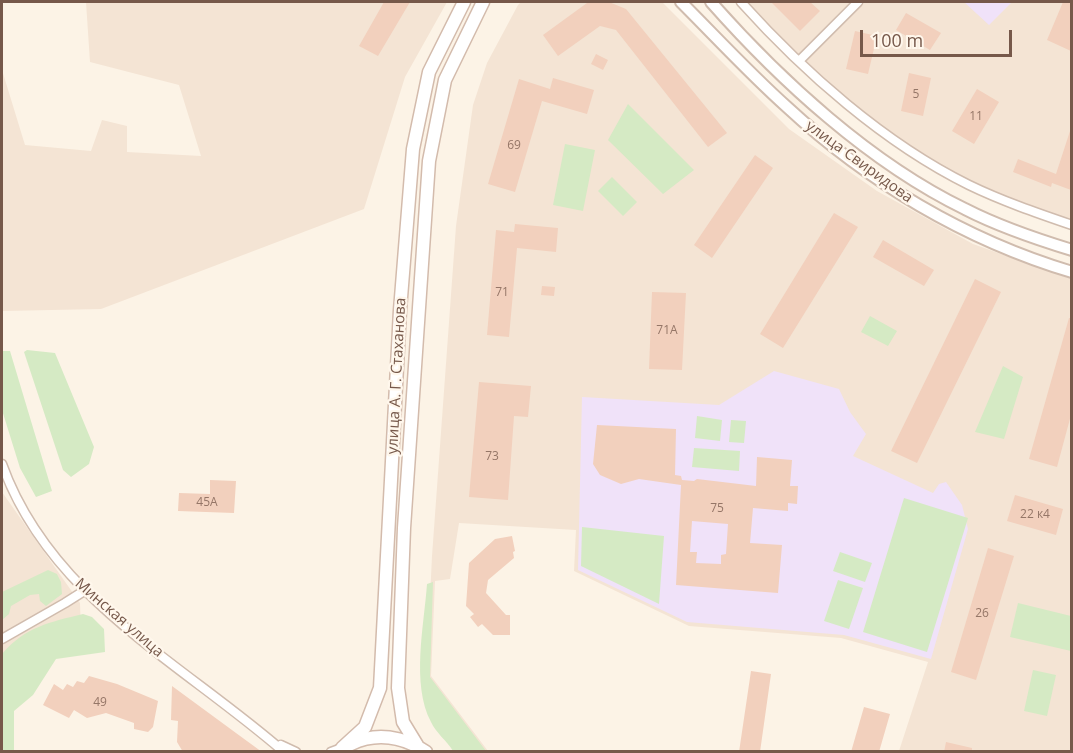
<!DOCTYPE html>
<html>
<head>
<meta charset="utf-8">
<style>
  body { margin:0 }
  #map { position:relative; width:1073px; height:753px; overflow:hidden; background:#fcf3e6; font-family:"Open Sans",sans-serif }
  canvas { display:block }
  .frame { position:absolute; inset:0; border:3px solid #76584a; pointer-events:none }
  .scale { position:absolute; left:860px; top:30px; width:152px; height:27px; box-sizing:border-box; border:3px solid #76584a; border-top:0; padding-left:8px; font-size:18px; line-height:21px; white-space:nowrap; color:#76584a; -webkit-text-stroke:4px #fff7ec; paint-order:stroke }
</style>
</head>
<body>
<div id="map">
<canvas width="1073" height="753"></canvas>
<div class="frame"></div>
<div class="scale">100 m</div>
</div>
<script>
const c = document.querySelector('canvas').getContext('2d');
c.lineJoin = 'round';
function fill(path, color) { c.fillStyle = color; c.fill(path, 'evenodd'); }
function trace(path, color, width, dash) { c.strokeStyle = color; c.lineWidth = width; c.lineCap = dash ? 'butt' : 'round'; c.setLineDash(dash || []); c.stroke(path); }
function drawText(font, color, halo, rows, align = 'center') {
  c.font = font + ' "Open Sans",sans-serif'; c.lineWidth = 4.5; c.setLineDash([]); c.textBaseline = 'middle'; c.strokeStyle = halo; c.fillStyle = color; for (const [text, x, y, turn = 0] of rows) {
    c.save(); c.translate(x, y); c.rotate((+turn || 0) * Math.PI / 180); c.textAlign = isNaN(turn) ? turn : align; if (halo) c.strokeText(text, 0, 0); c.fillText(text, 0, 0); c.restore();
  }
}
fill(new Path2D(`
  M86 2H447L405 77 364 209 101 309 2 311V70L25 145 91 151 102 120 127 126V152L201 156 179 85 90 62Z
  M521 2H662L789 129 877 191 973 244 1071 279V751H899L928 662 841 638 689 626 574 571 576 530 459 523 450 579 435 581 431 676 488 751H468L426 681 432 556 456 226 473 105 487 63 518 5Z
  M741 2H1071V224L976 188 903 147 842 99Z
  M2 492 80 603 81 634 2 670Z`), '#f4e4d4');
fill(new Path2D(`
  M964 2H1012L989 25Z
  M774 371 839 389 850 412 866 434 853 456 933 493 939 484 946 482 962 505 968 529 931 659 844 635 687 622 578 570 582 397 719 405Z`), '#f0e2f9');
fill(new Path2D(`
  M628 104 694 170 663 194 608 140Z
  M565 144 595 150 583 211 553 205Z
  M612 177 637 202 623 216 598 191Z
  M870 316 897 331 888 346 861 332Z
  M27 350 55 353 94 447 89 464 71 477 63 470 24 352Z
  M2 351H10L52 491 36 497 20 468 2 410Z
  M1003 366 1023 377 1004 439 975 432Z
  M697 416 722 420 720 441 695 438Z
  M731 420 746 421 744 443 729 442Z
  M694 448 740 451 739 471 692 467Z
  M904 498 968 518 927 652 863 632Z
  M582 527 664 536 659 604 581 566Z
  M840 552 872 563 865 582 833 571Z
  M48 570 57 574 61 582 62 594 46 606 40 601 39 594 30 595 11 606 9 614 2 620V592Z
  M838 580 863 588 849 629 824 621Z
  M433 582 430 677 486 751H453C447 741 436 733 431 722 411 684 424 626 427 584Z
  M1018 603 1071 616V651L1010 637Z
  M83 614 92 617 104 629 105 652 56 659 33 695 14 711V751H2V654C25 627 50 622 83 614Z
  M1033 670 1056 675 1047 716 1024 711Z`), '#d5eac4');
fill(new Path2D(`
  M384 2H410L378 56 359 46Z
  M594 2H609L626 9 727 133 708 147 616 30 600 26 558 56 543 35 587 3Z
  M771 2H810L820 11 800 31Z
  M1063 2H1071V51L1047 40Z
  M906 13 941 33 930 50 896 30Z
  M855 31 877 36 868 74 846 69Z
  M596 54 608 60 603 70 591 64Z
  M909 73 931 78 923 116 901 111Z
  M553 78 594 90 587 114 542 101 515 192 488 184 519 79 550 89Z
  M977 89 999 102 974 144 952 131Z
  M1070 131 1071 132V190L1052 183 1051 187 1013 172 1018 159 1056 174Z
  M755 155 773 168 712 258 694 245Z
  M834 213 858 227 783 348 760 334Z
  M515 224 558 228 556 252 517 248 509 337 487 335 496 230 514 232Z
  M883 240 934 270 924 286 873 257Z
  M975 279 1001 292 917 463 891 451Z
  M542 286 555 287 554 296 541 295Z
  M652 292 686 293 682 370 649 369Z
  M1069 318H1071V415L1057 467 1029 459Z
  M479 382 531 386 528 417 514 416 508 500 469 497Z
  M597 425 676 429 675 475 681 476 682 480 694 481 697 479 756 486 757 457 792 460 790 486H798L797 504 788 503V511L753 508 750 543 782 545 778 593 676 585 681 485 639 479 621 484 600 475 593 464ZM692 521 728 524 726 554 721 555V564L696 563 697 552H690Z
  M210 480 236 481 234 513 178 511 179 493 210 494Z
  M1015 495 1063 509 1056 535 1007 521Z
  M512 536 515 551 513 552 514 558 488 580 486 593 506 615H510V635H493L482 624 478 627 470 617 474 614 466 606 469 563 495 539Z
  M988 548 1014 556 976 680 951 672Z
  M751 671 771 674 760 752H739Z
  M89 676 117 684 158 701 153 727 148 732 134 729V723L106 713 87 718 74 710 69 718 43 705 54 684 63 690 67 684 73 687 77 681 84 683Z
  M172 686 236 733 262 752H183L177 742 178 721 171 720Z
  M864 707 890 714 879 752H851Z
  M946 742 972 748V752H944Z`), '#f2d0bd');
const minor = new Path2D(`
  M741 2C804 72 884 143 969 185 1002 201 1037 213 1072 225
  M799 61 858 2
  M2 464C50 598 182 663 284 752
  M2 639 65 603 84 591
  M281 745 296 752
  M331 752 342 748`);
const tertiary = new Path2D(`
  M681 2C716 37 750 74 787 107 868 182 965 240 1072 272
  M711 2C780 80 870 163 965 209 998 226 1036 239 1072 250`);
const secondary = new Path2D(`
  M351 744C376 732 403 736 426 752
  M417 745 403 722 398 688 404 528 429 161 445 80 483 2
  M342 748 365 727 380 688 400 310 413 149 429 72 464 2`);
trace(minor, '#d0bcae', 11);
trace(tertiary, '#d0bcae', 14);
trace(secondary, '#d3bbac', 15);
trace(minor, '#fff', 8);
trace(tertiary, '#fff', 10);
trace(secondary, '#fff', 12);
drawText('12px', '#957667', null, [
  ["5",916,95],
  ["11",976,117],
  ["69",514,146],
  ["71",502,293],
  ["71А",667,331],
  ["73",492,457],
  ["45А",207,503],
  ["75",717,509],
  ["22 к4",1035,515],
  ["26",982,614],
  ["49",100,703]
]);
drawText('15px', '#76584a', '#fff7ec', [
  ["улица Свиридова",859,162,36],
  ["улица А. Г. Стаханова",397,376,-87],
  ["Минская улица",119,618,41]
]);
</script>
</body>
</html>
